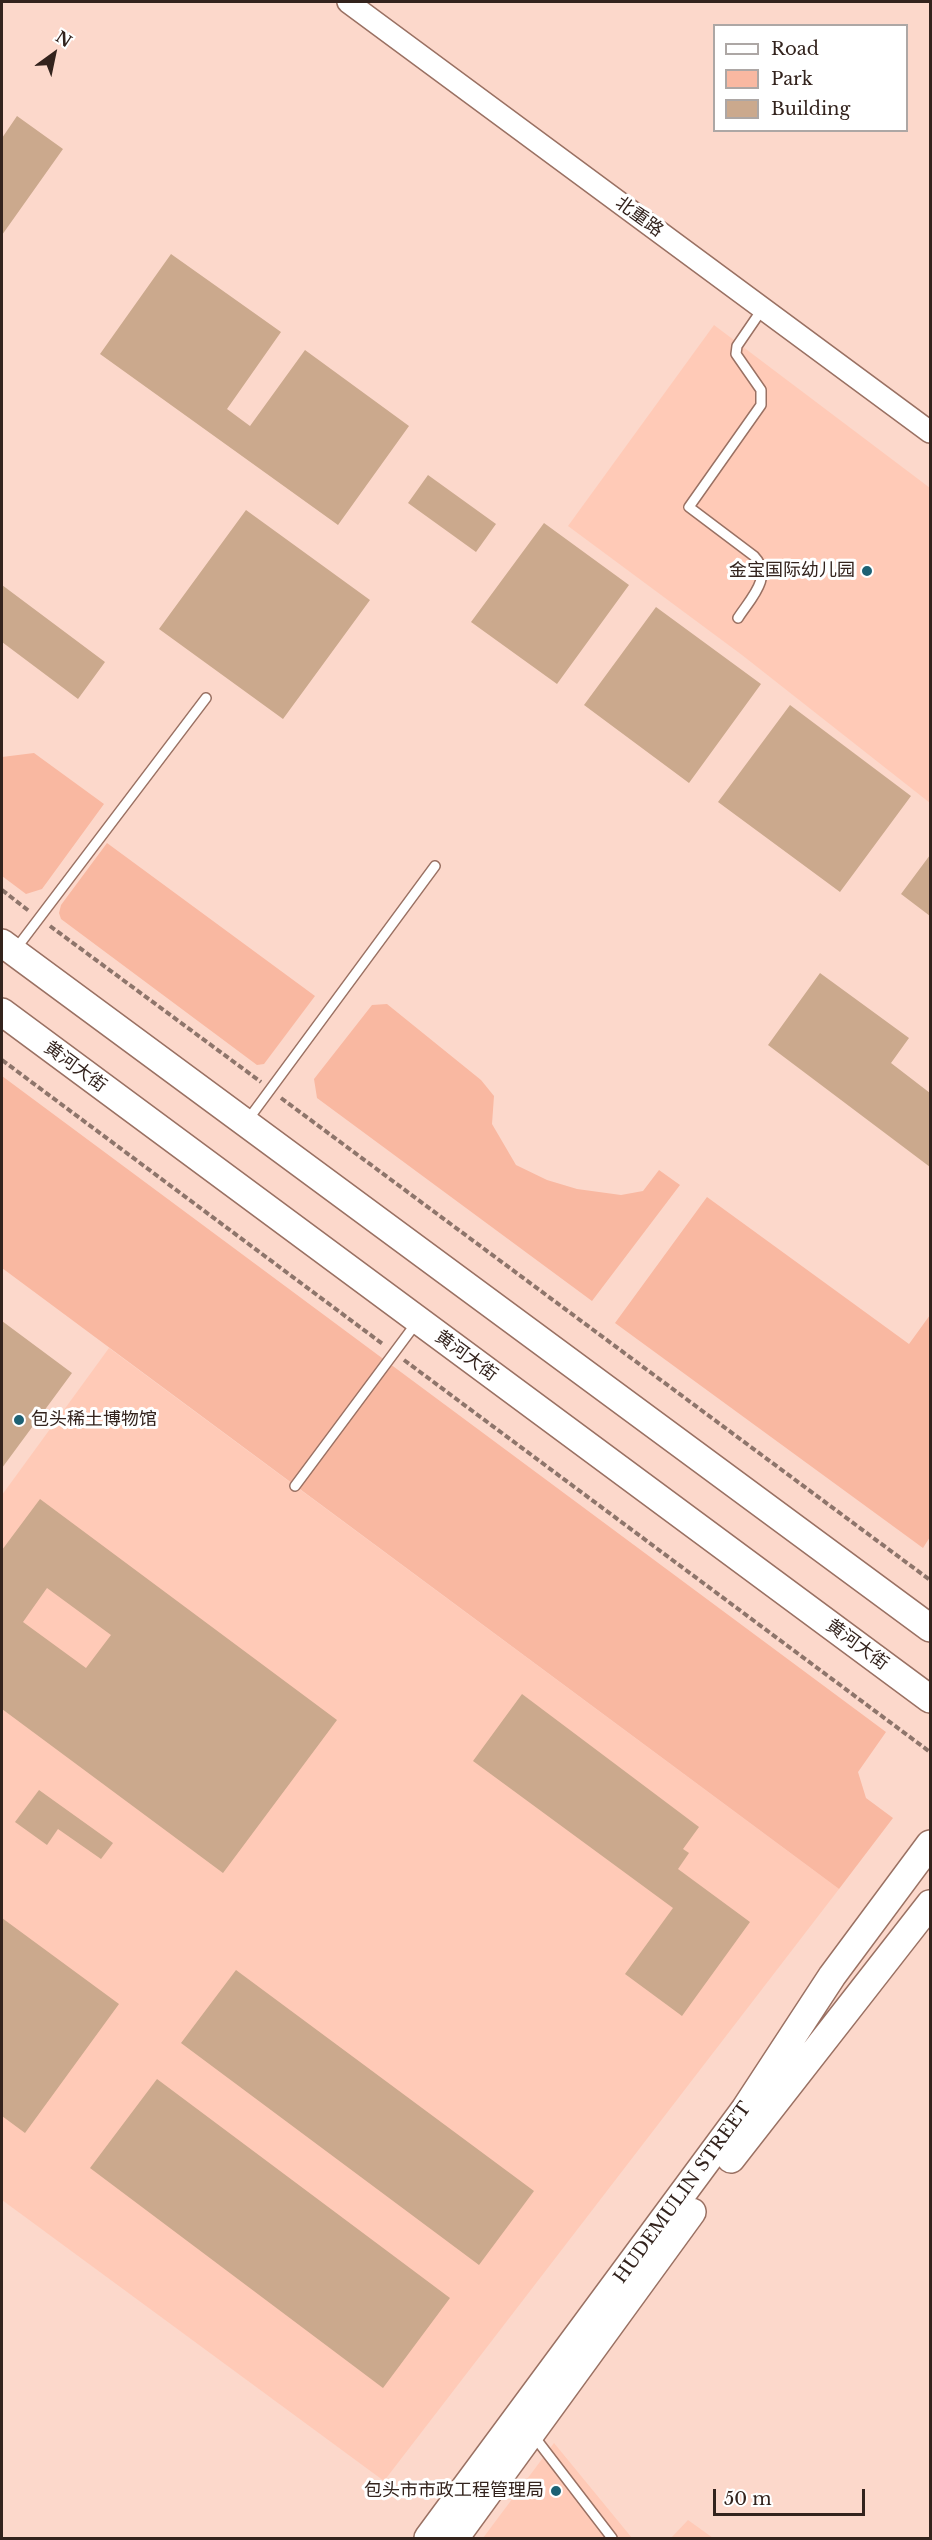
<!DOCTYPE html>
<html>
<head>
<meta charset="utf-8">
<style>
  body { margin:0 }
  #map { position:relative; width:932px; height:2540px; overflow:hidden; background:#fcd8cb; font-family:"Libre Baskerville",serif }
  canvas { display:block }
  .frame { position:absolute; inset:0; border:3px solid #33231d; pointer-events:none }
  .legend { position:absolute; left:713px; top:24px; width:195px; height:108px; box-sizing:border-box; background:#fff; border:2px solid #ada7a5; margin:0; padding:8px 10px; list-style:none; font-size:18px; color:#33231d }
  .legend li { display:flex; align-items:center; gap:12px; height:30px }
  .legend b { width:30px; border:2px solid #ada7a5 }
  .north { position:absolute; left:24px; top:24px; width:60px; height:60px; -webkit-text-stroke:4px #fff; paint-order:stroke; rotate:33deg; font-size:16px; font-weight:700; line-height:24px; text-align:center; color:#33231d }
  .north::after { content:''; display:block; margin:auto; width:21px; height:27px; background:#33231d; clip-path:polygon(50% 0,100% 100%,50% 72%,0 100%) }
  .scale { position:absolute; left:713px; top:2489px; width:152px; height:27px; box-sizing:border-box; border:3px solid #33231d; border-top:0; padding-left:8px; font-size:18px; line-height:21px; white-space:nowrap; color:#33231d; -webkit-text-stroke:4px #fff; paint-order:stroke }
</style>
</head>
<body>
<div id="map">
<canvas width="932" height="2540"></canvas>
<div class="frame"></div>
<ul class="legend">
<li><b style="height:8px;background:#fff"></b>Road</li>
<li><b style="height:16px;background:#f9b8a1"></b>Park</li>
<li><b style="height:16px;background:#cba98d"></b>Building</li>
</ul>
<div class="north">N</div>
<div class="scale">50 m</div>
</div>
<script>
const c = document.querySelector('canvas').getContext('2d');
c.lineJoin = 'round';
function fill(path, color) { c.fillStyle = color; c.fill(path, 'evenodd'); }
function trace(path, color, width, dash) { c.strokeStyle = color; c.lineWidth = width; c.lineCap = dash ? 'butt' : 'round'; c.setLineDash(dash || []); c.stroke(path); }
function drawText(font, color, halo, rows, align = 'center') {
  c.font = font + ' "Libre Baskerville","Noto Sans SC",serif'; c.lineWidth = 6; c.setLineDash([]); c.textBaseline = 'middle'; c.strokeStyle = halo; c.fillStyle = color; for (const [text, x, y, turn = 0] of rows) {
    c.save(); c.translate(x, y); c.rotate((+turn || 0) * Math.PI / 180); c.textAlign = isNaN(turn) ? turn : align; if (halo) c.strokeText(text, 0, 0); c.fillText(text, 0, 0); c.restore();
  }
}
fill(new Path2D(`
  M714 325 930 488V803L742 655 568 526Z
  M109 1348 839 1889 384 2481 2 2200V1495Z
  M554 2443 632 2538H483Z
  M688 2520 713 2538H671Z`), '#ffcab7');
fill(new Path2D(`
  M34 753 104 804 42 889 26 894 2 876V757Z
  M107 843 315 996 264 1064 257 1065 61 919 59 913 61 905Z
  M387 1004 481 1080 494 1096 492 1124 516 1165 547 1180 577 1189 621 1195 643 1191 659 1170 680 1185 592 1301 317 1098 314 1079 372 1005Z
  M2 1076 886 1732 858 1772 866 1798 893 1818 839 1889 2 1268Z
  M707 1197 909 1344 930 1315V1537L923 1548 615 1323Z`), '#f9b8a1');
fill(new Path2D(`
  M17 116 63 149 2 235V138Z
  M171 254 281 332 227 409 250 426 305 350 409 426 338 525 100 354Z
  M428 475 496 524 476 552 408 503Z
  M246 510 370 600 283 719 159 629Z
  M544 523 629 585 557 684 471 622Z
  M2 585 105 662 78 699 2 642Z
  M656 607 761 684 689 783 584 705Z
  M790 705 911 796 840 892 718 802Z
  M930 855V916L901 894Z
  M820 973 909 1038 891 1063 930 1093V1167L768 1045Z
  M2 1321 72 1373 2 1468Z
  M40 1499 337 1720 223 1873 2 1709V1550ZM47 1588 111 1635 86 1668 23 1622Z
  M522 1694 699 1827 683 1849 689 1853 678 1869 750 1922 682 2016 625 1974 673 1908 473 1761Z
  M39 1790 113 1843 101 1859 58 1829 47 1845 15 1822Z
  M2 1918 119 2004 25 2133 2 2116Z
  M236 1970 534 2191 479 2265 181 2043Z
  M157 2079 450 2298 383 2388 90 2168Z`), '#cba98d');
const service = new Path2D(`
  M738 618C750 599 774 577 754 556L689 507 761 405V390L736 354 737 346 763 308
  M15 950 206 698
  M247 1121 435 866
  M295 1486 417 1322
  M533 2435 612 2538`);
const tertiary = new Path2D(`
  M348 2 930 432`);
const primary = new Path2D(`
  M2 943 930 1628
  M2 1012 930 1699
  M731 2159 930 1904
  M428 2538 745 2109 832 1976 930 1844
  M455 2538 692 2212`);
trace(service, '#9a7163', 12);
trace(tertiary, '#9a7163', 24);
trace(primary, '#9a7163', 30);
trace(new Path2D(`
  M2 890 29 911
  M50 926 261 1082
  M2 1060 384 1345
  M281 1098 930 1580
  M404 1360 930 1752`), '#8e756b', 4, [6, 3]);
trace(service, '#fff', 9);
trace(tertiary, '#fff', 21);
trace(primary, '#fff', 27);
for (const [x, y, r, color] of [
  [867,571,6,"#1d6174"],
  [19,1420,6,"#1d6174"],
  [556,2491,6,"#1d6174"]
]) { const dot = new Path2D(); dot.arc(x, y, r, 0, 2 * Math.PI); c.fillStyle = color; c.fill(dot); trace(dot, '#fff', 2); }
drawText('18px', '#33231d', '#fff', [
  ["北重路",639,217,36],
  ["黄河大街",75,1067,36],
  ["黄河大街",466,1356,36],
  ["黄河大街",857,1645,36],
  ["HUDEMULIN STREET",683,2193,-54]
]);
drawText('18px', '#33231d', '#fff', [
  ["金宝国际幼儿园",855,571],
  ["包头稀土博物馆",31,1420,"left"],
  ["包头市市政工程管理局",544,2491]
], 'right');
</script>
</body>
</html>
